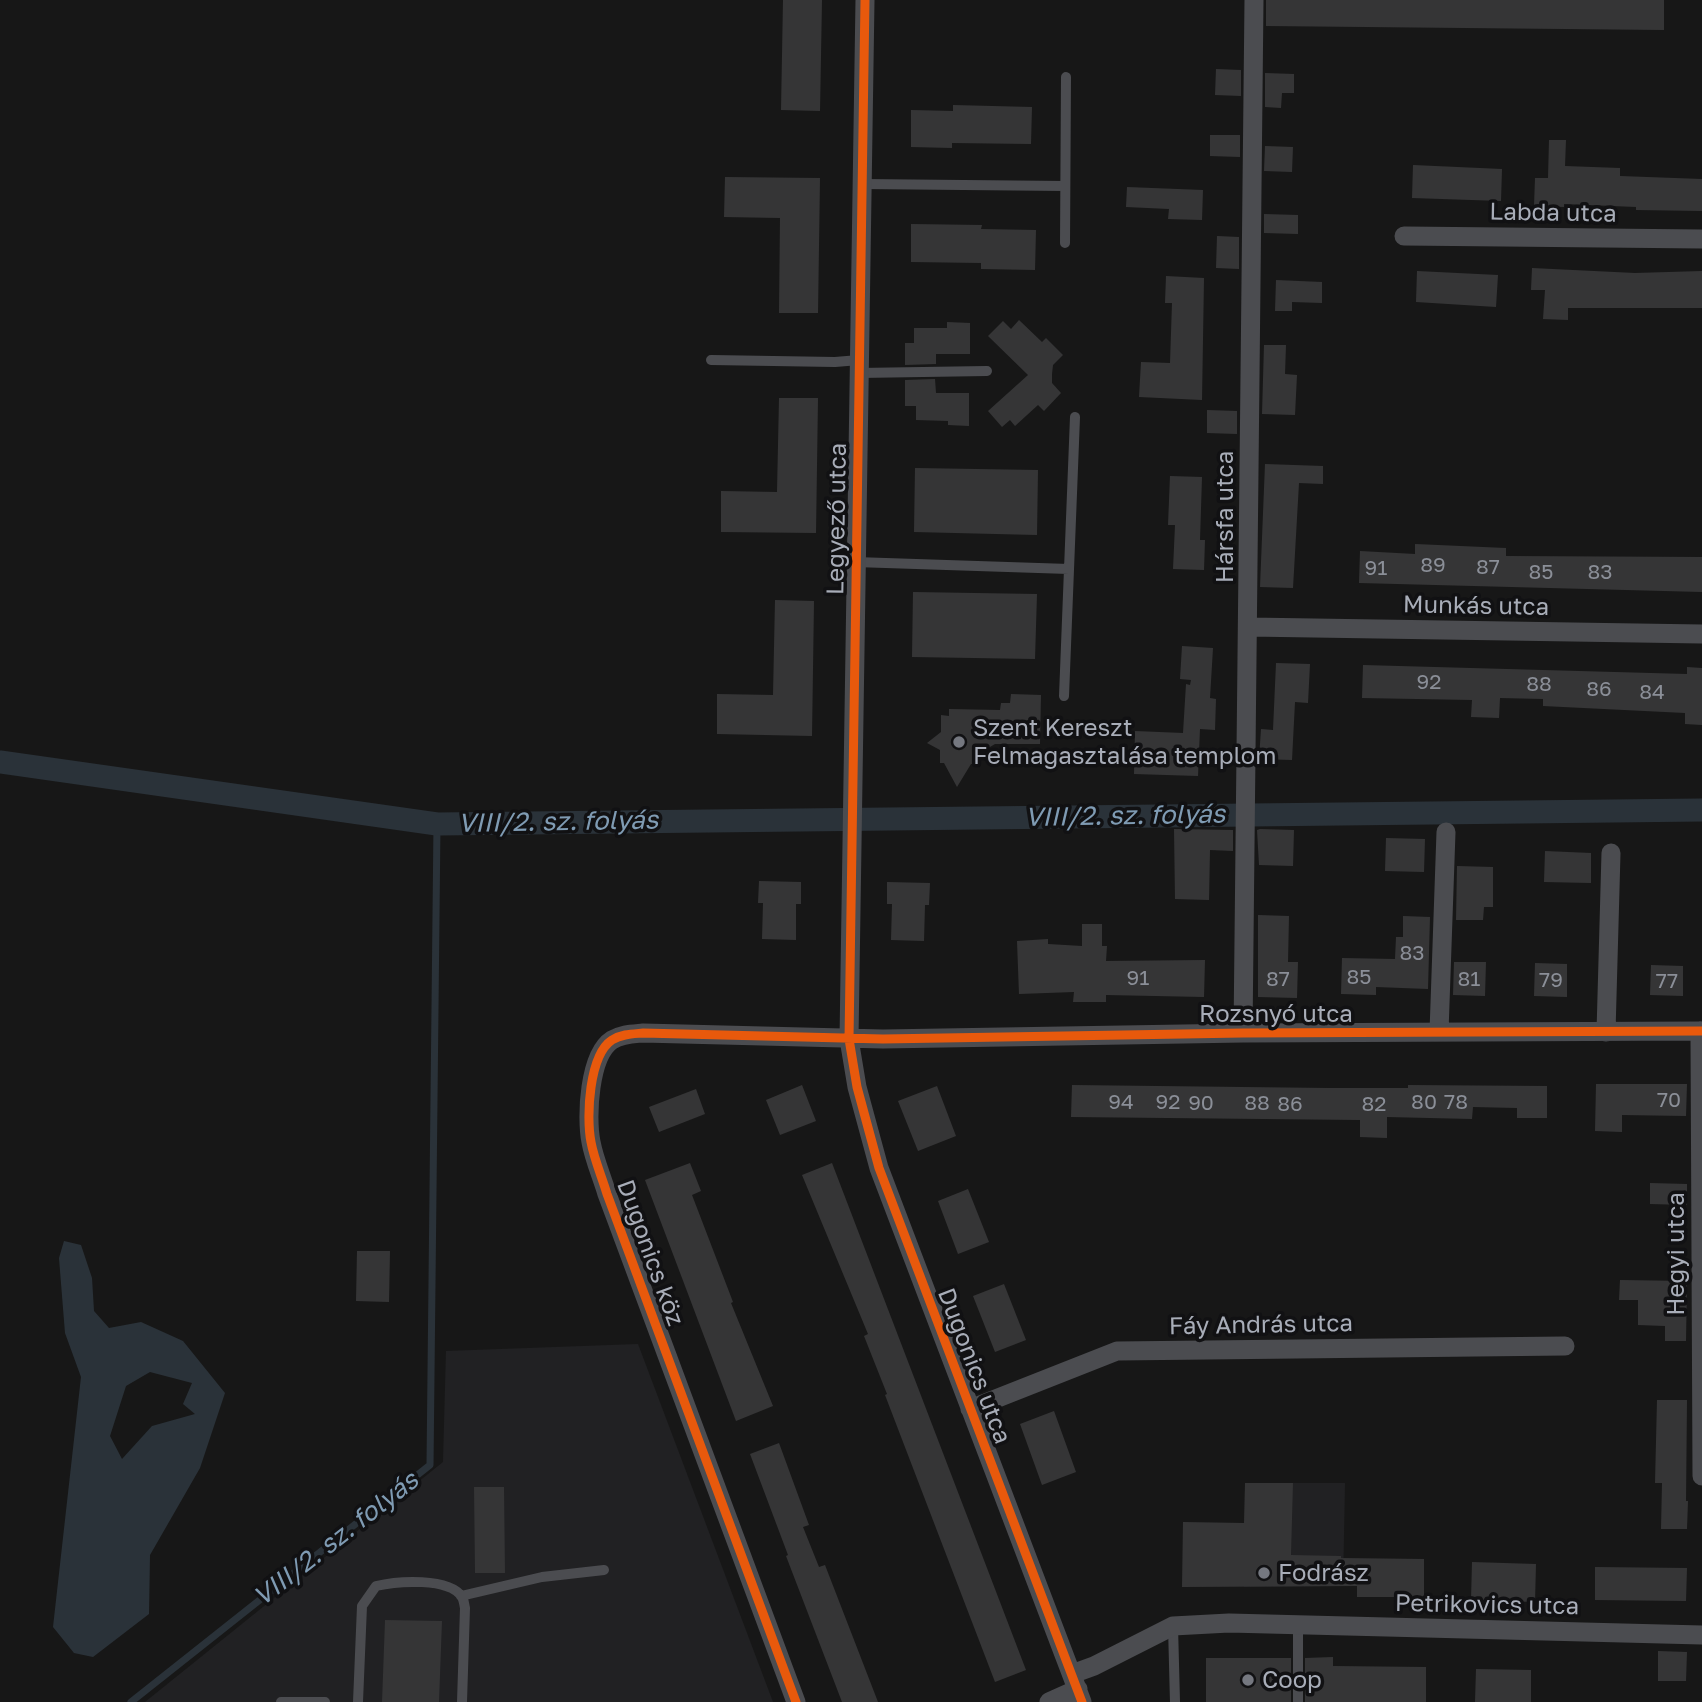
<!DOCTYPE html>
<html>
<head>
<meta charset="utf-8">
<style>
  body { margin:0 }
  canvas { display:block; background:#171717 }
</style>
</head>
<body>
<canvas width="1702" height="1702"></canvas>
<script>
const c = document.querySelector('canvas').getContext('2d');
c.lineJoin = 'round';
function fill(path, color) { c.fillStyle = color; c.fill(path, 'evenodd'); }
function trace(path, color, width, dash) { c.strokeStyle = color; c.lineWidth = width; c.lineCap = dash ? 'butt' : 'round'; c.setLineDash(dash || []); c.stroke(path); }
function drawText(font, color, halo, rows, align = 'center') {
  c.font = font + ' "Golos Text",sans-serif'; c.lineWidth = 7; c.setLineDash([]); c.textBaseline = 'middle'; c.strokeStyle = halo; c.fillStyle = color; for (const [text, x, y, turn = 0] of rows) {
    c.save(); c.translate(x, y); c.rotate((+turn || 0) * Math.PI / 180); c.textAlign = isNaN(turn) ? turn : align; if (halo) c.strokeText(text, 0, 0); c.fillText(text, 0, 0); c.restore();
  }
}
fill(new Path2D(`
  M638 1344 773 1702H145L443 1462 446 1351Z
  M1245 1483H1345L1343 1586 1244 1587Z`), '#212123');
fill(new Path2D(`
  M64 1241 81 1245 92 1278 94 1311 109 1328 141 1322 183 1341 225 1393 200 1468 150 1555 149 1614 93 1657 74 1653 53 1627 81 1377 65 1333 59 1258ZM150 1372 192 1383 183 1404 195 1414 152 1426 122 1459 110 1436 126 1386Z`), '#2a3239');
trace(new Path2D(`
  M131 1702 430 1465 437 824`), '#2a3239', 7);
trace(new Path2D(`
  M0 762 437 824 1702 810`), '#2a3239', 23);
fill(new Path2D(`
  M783 0H822L820 111 781 110Z
  M1266 0H1664V30L1266 26Z
  M1216 69 1241 70V96L1215 95Z
  M1265 73 1294 74V93H1282L1281 108 1265 107Z
  M953 105 1032 107 1031 144 952 143V148L911 147V110L953 111Z
  M1210 135H1240V157L1210 156Z
  M1549 140H1566L1565 166 1620 168V176L1702 179V211L1636 210V207L1564 204V207L1534 206 1535 178H1548Z
  M1265 146 1293 147 1292 172 1264 171Z
  M1413 165 1502 169 1501 201 1412 198Z
  M725 177 820 178 818 313H779L780 218 724 217Z
  M1127 187 1203 190 1202 220 1168 219 1169 209 1126 207Z
  M1264 214 1298 215V234L1264 233Z
  M911 224 982 225 981 229 1036 230 1035 270 981 269V263L911 262Z
  M1217 236 1239 237V269L1216 268Z
  M1532 268 1635 273 1702 271V308H1568V320L1543 319 1545 290H1531Z
  M1417 271 1498 275 1496 307 1416 302Z
  M1166 276 1204 278 1202 400 1139 397 1141 362 1170 363 1172 303H1165Z
  M1276 280 1322 282V303L1292 302V311H1275Z
  M1019 320 1042 342 1046 338 1063 355 1053 365 1052 374V383L1061 393 1044 411 1038 405 1015 426 1010 420 1002 427 988 411 1028 375 988 336 1003 321 1011 329Z
  M947 322 970 323V354H936V364L905 365V343H914V328H947Z
  M1264 345H1286L1285 374 1297 375 1295 415 1262 414Z
  M935 379 936 393H969V426L948 425V421L916 420V406H905V380Z
  M779 398H818L816 533 721 532V491L777 492Z
  M1207 410 1237 411V434L1207 433Z
  M1265 464 1323 466V484L1299 483 1293 588 1260 587Z
  M915 468 1038 470 1037 535 914 532Z
  M1170 476 1202 477 1200 540H1205L1204 570 1173 569 1175 525H1168Z
  M1415 544 1506 548V556L1702 557V592L1359 583 1360 551 1415 554Z
  M913 592 1037 594 1035 659 912 657Z
  M775 600 814 601 812 736 717 734V694L773 695Z
  M1182 646 1213 648 1210 698 1216 699 1215 730 1200 729 1198 776 1134 774 1135 731 1183 733 1186 684 1190 685 1191 680 1180 679Z
  M1276 663 1310 664 1308 703 1295 702 1292 760 1259 759 1261 729 1273 730Z
  M1363 665 1687 674V667L1702 668V725L1685 724V713L1543 706V699L1500 698 1499 718 1471 717 1472 700 1362 698Z
  M1011 694 1041 695 1040 744H995L978 754 977 764H971L957 787 944 763H940V750L927 743 941 732V715L949 716V709L1000 710 1001 703H1010Z
  M1174 829 1233 830V851L1210 850 1209 900 1175 899Z
  M1260 829 1294 830 1293 866 1259 865 1257 830Z
  M1386 838 1425 839 1424 872 1385 871Z
  M1545 851 1591 853V883L1544 882Z
  M1457 866 1493 867V907H1484L1483 920H1456Z
  M759 881 801 882V904H796V940L762 939 763 903H758Z
  M887 882 930 883 929 905H925L924 941 891 940 892 904H887Z
  M1258 915 1289 916 1288 962H1298L1297 998 1258 997Z
  M1403 916 1430 917 1428 989 1376 987V995L1341 994 1342 958 1395 959 1396 937H1403Z
  M1082 924H1102V946H1107L1106 961 1205 960 1204 997 1106 995V1002H1073L1074 992 1019 994 1017 941 1048 939V944L1082 946Z
  M1454 962H1486L1485 996 1453 995Z
  M1535 963 1567 964V997L1534 996Z
  M1651 965 1683 966V996L1650 995Z
  M1596 1084H1687L1686 1116 1622 1115V1132L1595 1131Z
  M802 1085 816 1121 780 1135 766 1100Z
  M1072 1085 1328 1088H1408V1085L1547 1086V1118H1517V1108L1473 1107 1472 1119 1387 1117V1138L1360 1137V1120L1071 1117Z
  M937 1086 956 1136 918 1151 898 1101Z
  M696 1089 705 1114 659 1132 649 1107Z
  M690 1163 701 1191 692 1195 733 1302 731 1303 773 1406 736 1421 645 1180Z
  M832 1163 1026 1670 995 1682 885 1395 887 1394 864 1336 868 1334 802 1175Z
  M1650 1183 1687 1184V1205L1650 1204Z
  M968 1189 989 1242 958 1254 938 1201Z
  M357 1251H390L389 1302 356 1301Z
  M1620 1280 1687 1281 1686 1341H1665V1326L1638 1325V1300H1619Z
  M1004 1284 1026 1340 995 1352 973 1296Z
  M1657 1400H1687L1686 1501H1688L1687 1529H1661L1662 1483H1655Z
  M1054 1411 1076 1472 1042 1485 1020 1424Z
  M779 1443 809 1525 803 1527 819 1567 825 1565 878 1702H842L786 1556 788 1555 750 1454Z
  M1245 1483H1293L1291 1555 1341 1556V1558L1424 1559V1597H1357V1586L1182 1587 1183 1522 1244 1523Z
  M474 1487H504L505 1573H475Z
  M1472 1562 1536 1564 1535 1602 1471 1600Z
  M1595 1567 1687 1568 1686 1601 1595 1600Z
  M385 1620 442 1621 439 1702H382Z
  M1658 1651 1687 1652 1686 1681H1658Z
  M1333 1657V1666L1426 1667V1702H1305V1658Z
  M1206 1658H1291V1702H1206Z
  M1476 1669 1531 1670V1702H1475Z`), '#353536');
trace(new Path2D(`
  M862 184 1065 186
  M1065 243 1066 77
  M711 360 835 362 859 360
  M859 373 987 371
  M855 562 1069 569
  M1064 696 1075 417
  M461 1596 542 1577 604 1570
  M1173 1626 1175 1702
  M281 1702H325
  M358 1702 362 1606 376 1586C397 1581 449 1577 462 1597 464 1600 464 1604 465 1608L462 1702
  M1298 1702V1625`), '#4b4c50', 10);
trace(new Path2D(`
  M865 0 849 1039 857 1087 879 1168 1082 1702
  M1404 236 1702 239
  M1249 627 1702 634
  M1700 1031 1702 1476
  M1439 1032 1446 832
  M1606 1032 1611 853
  M1243 1033 1254 0
  M970 1409 1117 1351 1565 1346
  M1072 1674 1094 1666 1173 1626 1229 1623 1702 1635
  M796 1702 607 1194C602 1177 594 1159 591 1142 586 1117 589 1055 612 1040 622 1034 632 1034 643 1033L883 1039 1243 1033 1702 1031
  M1049 1702 1078 1689`), '#4b4c50', 19);
trace(new Path2D(`
  M865 0 849 1039 857 1087 879 1168 1082 1702
  M796 1702 607 1194C602 1177 594 1159 591 1142 586 1117 589 1055 612 1040 622 1034 632 1034 643 1033L883 1039 1243 1033 1702 1031`), '#e8590c', 9);
for (const [x, y, r, color] of [
  [959,742,7,"#757880"],
  [1264,1573,7,"#757880"],
  [1248,1680,7,"#757880"]
]) { const dot = new Path2D(); dot.arc(x, y, r, 0, 2 * Math.PI); c.fillStyle = color; c.fill(dot); trace(dot, '#111113', 2.5); }
drawText('21px', '#8b8f98', null, [
  ["89",1433,565],
  ["87",1488,567],
  ["91",1376,568],
  ["85",1541,572],
  ["83",1600,572],
  ["92",1429,682],
  ["88",1539,684],
  ["86",1599,689],
  ["84",1652,692],
  ["83",1412,953],
  ["85",1359,977],
  ["91",1138,978],
  ["87",1278,979],
  ["81",1469,979],
  ["79",1551,980],
  ["77",1667,981],
  ["70",1669,1100],
  ["94",1121,1102],
  ["92",1168,1102],
  ["80",1424,1102],
  ["78",1456,1102],
  ["90",1201,1103],
  ["88",1257,1103],
  ["86",1290,1104],
  ["82",1374,1104]
]);
drawText('24px', '#a8adb8', '#111113', [
  ["Labda utca",1553,213,1],
  ["Hársfa utca",1225,517,-90],
  ["Legyező utca",837,519,-89],
  ["Munkás utca",1476,606,1],
  ["Rozsnyó utca",1276,1014],
  ["Dugonics köz",650,1253,70],
  ["Hegyi utca",1676,1254,-90],
  ["Fáy András utca",1261,1325,-1],
  ["Dugonics utca",974,1366,69],
  ["Petrikovics utca",1487,1605,1]
]);
drawText('24px', '#a8adb8', '#111113', [
  ["Szent Kereszt",973,728],
  ["Felmagasztalása templom",973,756],
  ["Fodrász",1278,1573],
  ["Coop",1262,1680]
], 'left');
drawText('italic 26px', '#7f9bb3', '#111113', [
  ["VIII/2. sz. folyás",1125,816,-1],
  ["VIII/2. sz. folyás",558,822,-1],
  ["VIII/2. sz. folyás",336,1539,-38]
]);
</script>
</body>
</html>
